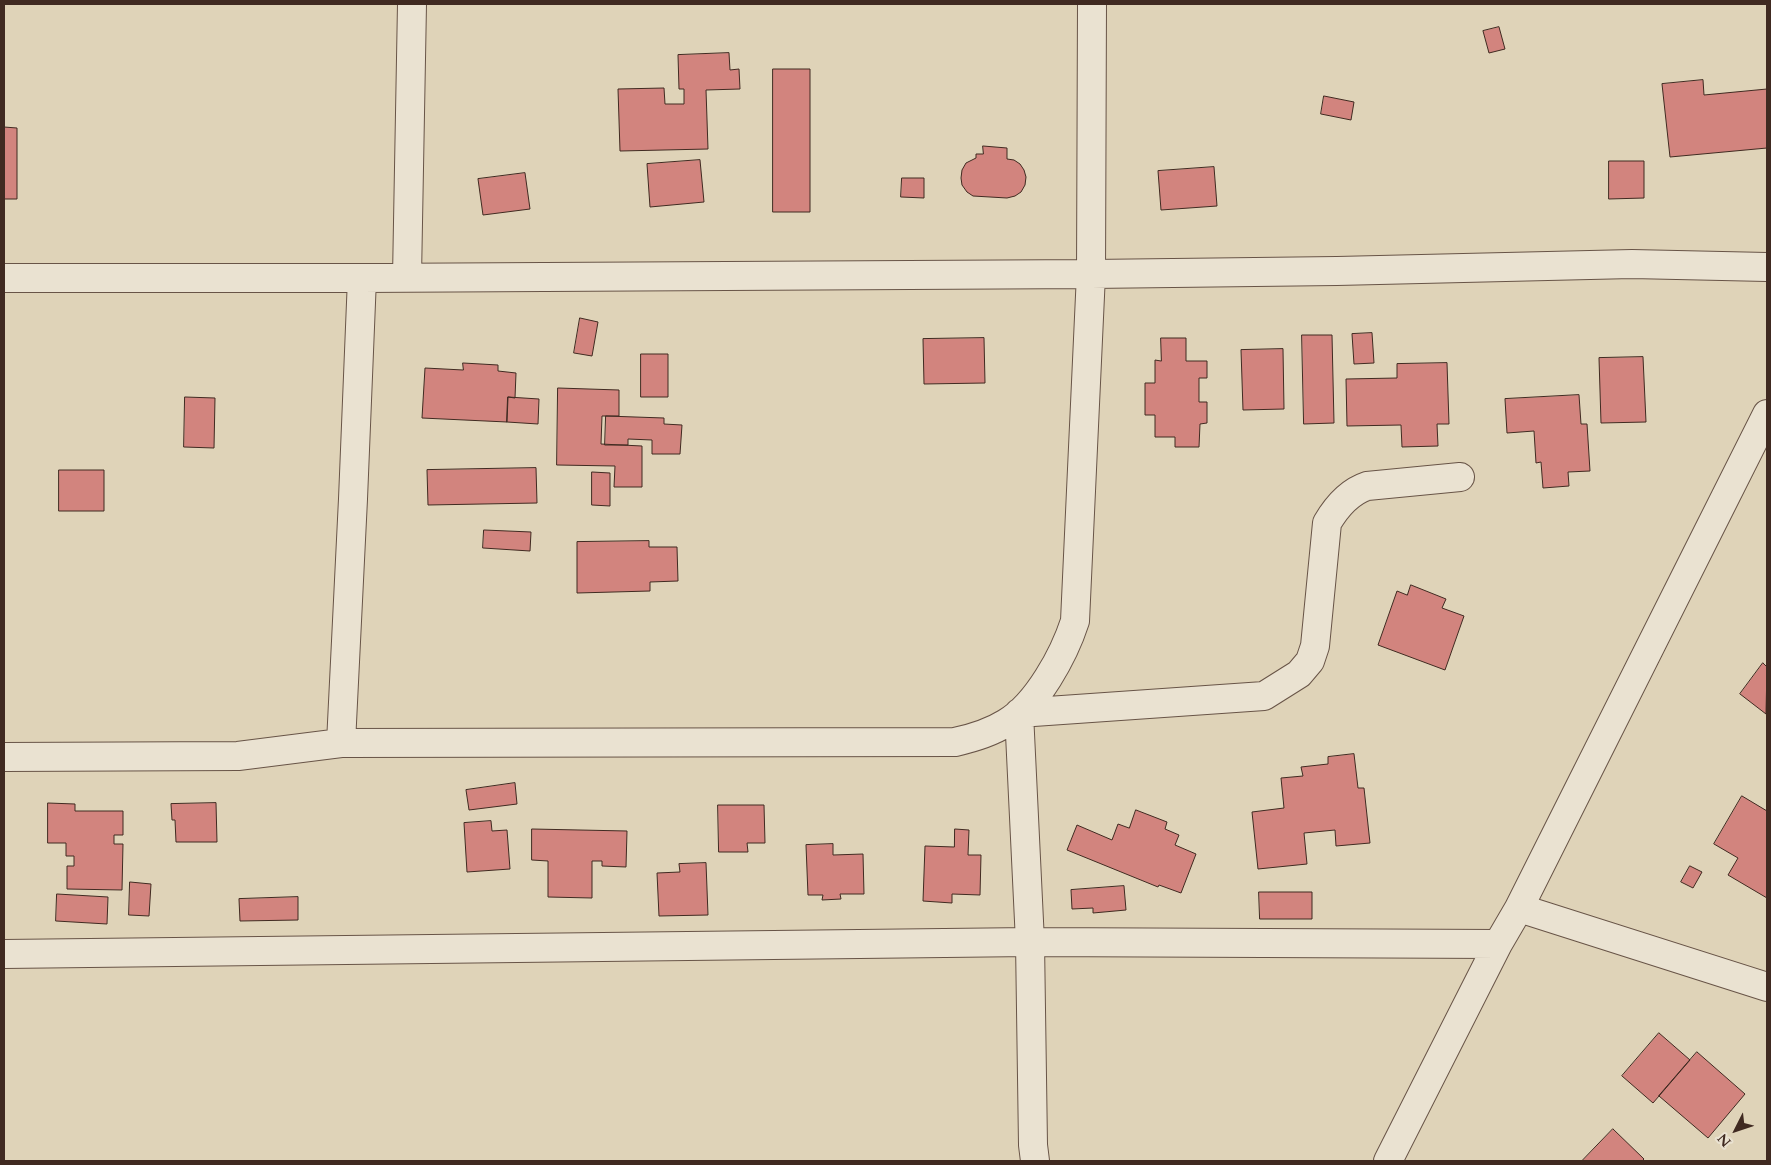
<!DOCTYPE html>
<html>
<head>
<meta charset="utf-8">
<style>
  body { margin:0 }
  #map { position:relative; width:1771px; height:1165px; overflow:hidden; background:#dfd3b8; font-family:Cardo,serif }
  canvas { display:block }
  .frame { position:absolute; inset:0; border:5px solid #402a21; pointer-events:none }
  .north { position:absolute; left:1711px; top:1105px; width:50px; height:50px; -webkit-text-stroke:4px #eae2d1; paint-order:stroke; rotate:229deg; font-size:14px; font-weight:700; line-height:20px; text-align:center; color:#402a21 }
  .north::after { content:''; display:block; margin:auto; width:18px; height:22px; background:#402a21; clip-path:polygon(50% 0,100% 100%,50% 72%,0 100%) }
</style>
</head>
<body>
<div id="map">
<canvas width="1771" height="1165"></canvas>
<div class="frame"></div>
<div class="north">N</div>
</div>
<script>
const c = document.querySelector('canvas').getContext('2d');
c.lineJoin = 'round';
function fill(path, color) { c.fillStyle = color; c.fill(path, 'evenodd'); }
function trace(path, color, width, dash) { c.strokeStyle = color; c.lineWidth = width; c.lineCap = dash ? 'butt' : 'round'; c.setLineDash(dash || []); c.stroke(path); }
const building = new Path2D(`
  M1499 27 1505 49 1489 53 1483 31Z
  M729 53 730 70 739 69 740 89 706 90 708 149 620 151 618 89 664 88 665 104H684V89H679L678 55Z
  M773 69H810V212H773Z
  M1703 80 1704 95 1767 89V148L1670 157 1662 84Z
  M1324 96 1354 102 1351 120 1321 114Z
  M4 127 17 128V199H4Z
  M983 146 1007 148V159L1014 160 1020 164 1024 170 1026 177 1025 185 1021 192 1015 196 1007 198 973 196 967 192 962 185 961 178 962 170 966 163 976 158V154H983Z
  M700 160 704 202 650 207 647 164Z
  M1609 161H1644V198L1609 199Z
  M1214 167 1217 206 1161 210 1158 171Z
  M525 173 530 209 483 215 478 179Z
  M902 178H924V198L901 197Z
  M580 318 598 322 592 356 574 353Z
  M1372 333 1374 363 1354 364 1352 334Z
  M1302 335H1332L1334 423 1304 424Z
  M984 338 985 383 924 384 923 339Z
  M1161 338H1186V361H1207V378H1199V402H1207V423L1200 424 1199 447H1175V437H1155V415H1145V383H1155V360L1161 361Z
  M1283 349 1284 409 1243 410 1241 350Z
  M641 354H668V397H641Z
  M1643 357 1646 422 1601 423 1599 358Z
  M463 363 498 365V371L516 373 515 398 508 397 507 422 422 418 425 368 463 370Z
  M1447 363 1449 424H1437L1438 446 1402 447 1401 425 1347 426 1346 379 1397 378V364Z
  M558 388 619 390V416H602L601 444 642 446V487H614L615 466 557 465Z
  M1579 395 1581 424H1587L1590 471 1568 472 1569 486 1543 488 1541 462 1536 463 1534 431 1507 433 1505 399Z
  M185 397 215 398 214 448 184 447Z
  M508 397 539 399 538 424 507 422Z
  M606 416 664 418V424L682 425 680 454H652V440L628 439V445H605Z
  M536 468 537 503 428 505 427 470Z
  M59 470H104V511H59Z
  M592 472 610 473V506L592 505Z
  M484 530 531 532 530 551 483 548Z
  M649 541V547H677L678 581 650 582V591L577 593V542Z
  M1411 585 1446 599 1442 608 1464 616 1445 670 1378 645 1397 591 1407 595Z
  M1763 663 1767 667 1766 714 1740 694Z
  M1354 754 1358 788H1364L1370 843 1336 846 1335 830 1304 833 1307 864 1258 869 1252 812 1284 808 1281 778 1303 776 1301 767 1328 764V757Z
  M515 783 517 804 469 810 466 790Z
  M1742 796 1767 811V898L1728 875 1738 858 1714 844Z
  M48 803 75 804V811H123V835H114V844H123L122 890 67 889V866H74V856H66V843H48Z
  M216 803 217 842H176L175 820H172L171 804Z
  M718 805H764L765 843H747L748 852H719Z
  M1136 810 1167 822 1165 829 1179 835 1175 845 1196 854 1181 893 1159 885 1158 887 1067 850 1077 825 1112 840 1118 824 1129 828Z
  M491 821 492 831 507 830 510 869 467 872 464 823Z
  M532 829 627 831 626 867 602 866V861H592V898L548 897V861L532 860Z
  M955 829 969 830 968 855H981L980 895 952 894V903L923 901 925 846 954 847Z
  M833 844V855L863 854 864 894H840L841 899 822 900 823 895H808L806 845Z
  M706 863 708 915 659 916 657 873 680 872 679 864Z
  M1690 866 1702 872 1693 888 1681 882Z
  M130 882 151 884 149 916 129 915Z
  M1124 886 1126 910 1093 913V908L1072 909 1071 890Z
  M1259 892H1312V919H1260Z
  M57 894 108 897 107 924 56 921Z
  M298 897V920L240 921 239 899Z
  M1659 1033 1690 1060 1653 1103 1622 1076Z
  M1697 1052 1745 1094 1708 1138 1659 1096Z
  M1613 1129 1644 1159 1642 1161H1582Z`);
fill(building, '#d2847e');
trace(building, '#402a21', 1);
const minor = new Path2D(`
  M407 277 412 4
  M4 278H362L1091 274 1337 271 1632 264 1767 267
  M341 743 353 499 362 278
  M4 757 238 756 341 743 955 742C973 738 990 733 1006 723 1037 705 1064 655 1075 621L1091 274 1092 4
  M1519 908 1767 987
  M4 954 1030 942 1498 944
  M1035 1161 1033 1145 1030 942 1019 713 1264 696 1299 674 1310 661 1315 646 1327 523C1337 506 1349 492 1367 486L1460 477
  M1388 1161 1498 944 1519 908 1767 414`);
trace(minor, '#685447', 30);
trace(minor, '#eae2d1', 28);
</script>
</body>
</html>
